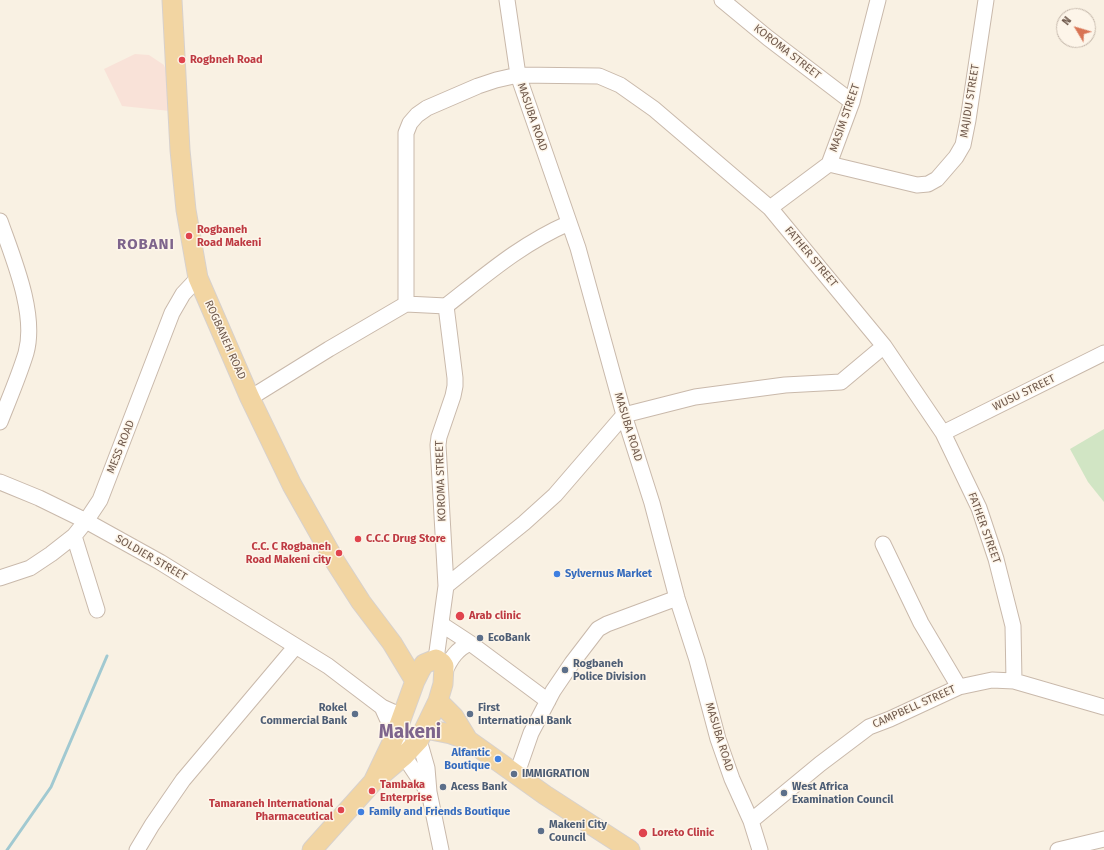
<!DOCTYPE html>
<html>
<head>
<meta charset="utf-8">
<style>
  body { margin:0 }
  #map { position:relative; width:1104px; height:850px; overflow:hidden; background:#f9f1e3; font-family:"Fira Sans",sans-serif }
  canvas { display:block }
  .north { position:absolute; left:1056px; top:8px; width:40px; height:40px; box-sizing:border-box; background:#fdf5e9; border:1px solid #c4b7aa; border-radius:50%; rotate:308deg; font-size:11px; font-weight:700; line-height:16px; text-align:center; color:#6f594c }
  .north::after { content:''; display:block; margin:auto; width:14px; height:18px; background:#d87454; clip-path:polygon(50% 0,100% 100%,50% 72%,0 100%) }
</style>
</head>
<body>
<div id="map">
<canvas width="1104" height="850"></canvas>
<div class="north">N</div>
</div>
<script>
const c = document.querySelector('canvas').getContext('2d');
c.lineJoin = 'round';
function fill(path, color) { c.fillStyle = color; c.fill(path, 'evenodd'); }
function trace(path, color, width, dash) { c.strokeStyle = color; c.lineWidth = width; c.lineCap = dash ? 'butt' : 'round'; c.setLineDash(dash || []); c.stroke(path); }
function drawText(font, color, halo, rows, align = 'center') {
  c.font = font + ' "Fira Sans",sans-serif'; c.lineWidth = 3; c.setLineDash([]); c.textBaseline = 'middle'; c.strokeStyle = halo; c.fillStyle = color; for (const [text, x, y, turn = 0] of rows) {
    c.save(); c.translate(x, y); c.rotate((+turn || 0) * Math.PI / 180); c.textAlign = isNaN(turn) ? turn : align; if (halo) c.strokeText(text, 0, 0); c.fillText(text, 0, 0); c.restore();
  }
}
fill(new Path2D(`
  M135 54 149 55 164 65 168 76 170 111 122 106 104 69Z`), '#f9e2d8');
fill(new Path2D(`
  M1104 429V502L1088 482 1070 449Z`), '#d1e5c4');
trace(new Path2D(`
  M7 850 51 787 107 656`), '#a1c9d1', 3);
const minor = new Path2D(`
  M507 0 518 75 578 248 624 415 652 503 677 598 697 660 718 739 732 779 751 821 760 850
  M722 0 768 38 852 102
  M829 164 917 185 928 184 937 179 956 157 963 145 968 120 986 0
  M770 208 829 164 852 102 878 0
  M0 221C13 258 37 314 26 353 19 376 9 399 0 422
  M406 304V133L410 123 417 115 427 108 478 86 496 80 518 75 599 76 620 85 654 109 770 208 884 346 943 433 979 508 996 559 1013 626 1014 681
  M250 398 329 349 406 304 446 306C487 274 521 244 569 223
  M943 433 1104 353
  M0 482 39 498 86 521 160 562 328 666 382 707 402 716
  M74 536 97 610
  M883 544 921 623 959 687
  M0 578 30 568 51 554 74 536 86 521 100 500 172 313 183 294 198 278
  M446 586 524 523 555 495 624 415 695 397 785 385 841 382 884 346
  M441 624 470 643 548 701
  M436 659 446 586 438 445 439 437 453 396 455 386V378L446 306
  M445 671C451 658 457 649 470 643
  M382 707 404 756 428 792
  M419 740 427 768 429 792 441 850
  M516 776 531 733 553 691 572 663 598 629 607 624 677 598
  M751 821 820 764 869 727 890 719 959 687 992 680 1014 681 1104 707
  M137 850 152 825 183 780 296 646
  M1058 850 1104 839`);
const major = new Path2D(`
  M172 0 180 150 186 210 198 278 250 398 292 485 336 563 361 602 392 643 415 681
  M438 701 454 717 468 740
  M426 729 451 734 468 740 545 795 630 850
  M312 850 373 782 404 756 419 740 438 701 443 684 444 666 442 663 436 659 424 664 420 671 415 681 395 736 373 782`);
trace(minor, '#c9b9ab', 17);
trace(major, '#d7d1cd', 21);
trace(minor, '#fff', 15);
trace(major, '#f2d5a2', 19);
for (const [x, y, r, color] of [
  [182,60,4,"#e0444e"],
  [189,236,4,"#e0444e"],
  [358,539,4,"#e0444e"],
  [339,553,4,"#e0444e"],
  [557,574,4,"#3f7fe0"],
  [460,616,5,"#e0444e"],
  [480,638,4,"#5c6f8a"],
  [565,670,4,"#5c6f8a"],
  [355,714,4,"#5c6f8a"],
  [470,714,4,"#5c6f8a"],
  [498,759,4,"#3f7fe0"],
  [514,774,4,"#5c6f8a"],
  [443,787,4,"#5c6f8a"],
  [372,791,4,"#e0444e"],
  [784,793,4,"#5c6f8a"],
  [341,810,4,"#e0444e"],
  [361,812,4,"#3f7fe0"],
  [541,831,4,"#5c6f8a"],
  [643,833,5,"#e0444e"]
]) { const dot = new Path2D(); dot.arc(x, y, r, 0, 2 * Math.PI); c.fillStyle = color; c.fill(dot); trace(dot, '#fdf5e9', 1.5); }
drawText('11px', '#6f594c', '#fdf5e9', [
  ["KOROMA STREET",787,52,38],
  ["MAJIDU STREET",970,101,-81],
  ["MASUBA ROAD",532,117,71],
  ["MASIM STREET",845,118,-71],
  ["FATHER STREET",811,257,50],
  ["ROGBANEH ROAD",225,340,66],
  ["WUSU STREET",1024,393,-26],
  ["MASUBA ROAD",628,427,73],
  ["MESS ROAD",121,447,-68],
  ["KOROMA STREET",441,481,-92],
  ["FATHER STREET",984,528,70],
  ["SOLDIER STREET",151,558,30],
  ["CAMPBELL STREET",914,707,-24],
  ["MASUBA ROAD",719,737,73]
]);
drawText('bold 11px', '#be3a42', '#fdf5e9', [
  ["Rogbneh Road",190,60],
  ["Rogbaneh",197,230],
  ["Road Makeni",197,243],
  ["C.C.C Drug Store",366,539],
  ["C.C. C Rogbaneh",331,547,"right"],
  ["Road Makeni city",331,560,"right"],
  ["Arab clinic",469,616],
  ["Tambaka",380,785],
  ["Enterprise",380,798],
  ["Tamaraneh International",333,804,"right"],
  ["Pharmaceutical",333,817,"right"],
  ["Loreto Clinic",652,833]
], 'left');
drawText('bold 11px', '#366cbe', '#fdf5e9', [
  ["Sylvernus Market",565,574],
  ["Alfantic",490,753,"right"],
  ["Boutique",490,766,"right"],
  ["Family and Friends Boutique",369,812]
], 'left');
drawText('bold 11px', '#4e5e75', '#fdf5e9', [
  ["EcoBank",488,638],
  ["Rogbaneh",573,664],
  ["Police Division",573,677],
  ["Rokel",347,708,"right"],
  ["Commercial Bank",347,721,"right"],
  ["First",478,708],
  ["International Bank",478,721],
  ["IMMIGRATION",522,774],
  ["Acess Bank",451,787],
  ["West Africa",792,787],
  ["Examination Council",792,800],
  ["Makeni City",549,825],
  ["Council",549,838]
], 'left');
c.letterSpacing = '1px';
drawText('bold 15px', '#7e648c', '#fdf5e9', [
  ["ROBANI",146,245]
]);
c.letterSpacing = '0px';
drawText('bold 19px', '#7e648c', '#fdf5e9', [
  ["Makeni",410,733]
]);
</script>
</body>
</html>
